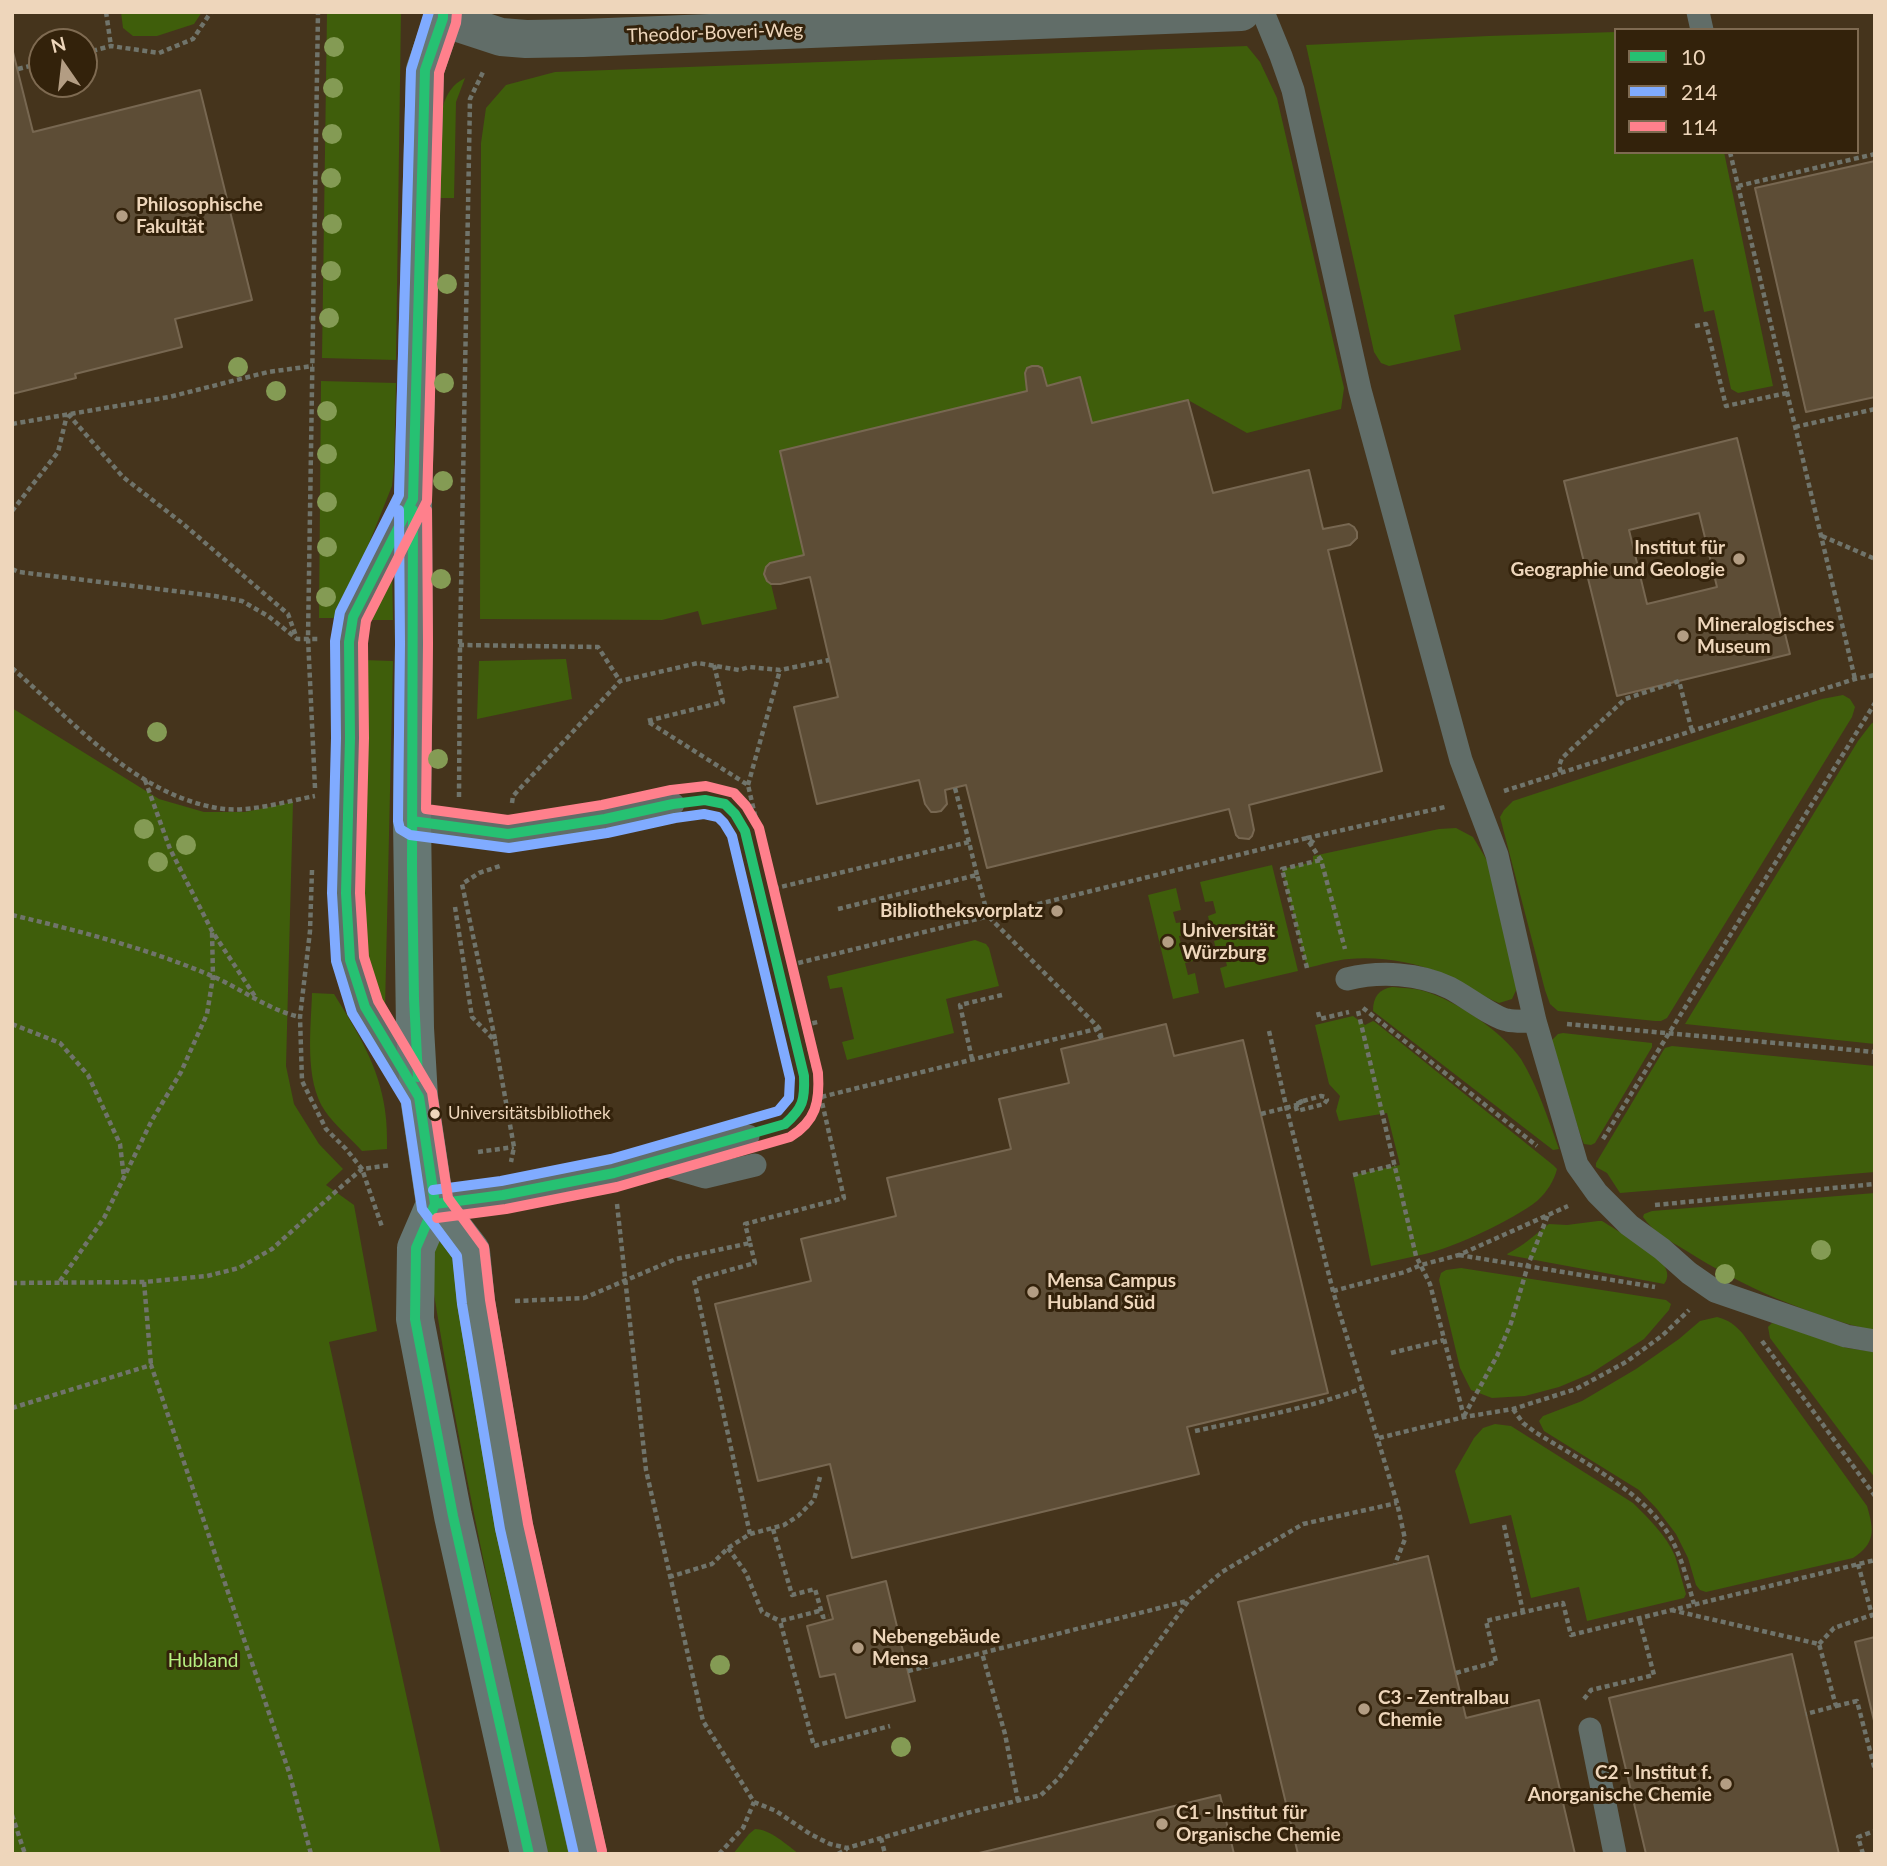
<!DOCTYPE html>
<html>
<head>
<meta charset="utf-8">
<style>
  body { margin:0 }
  #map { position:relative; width:1887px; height:1866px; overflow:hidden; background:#45341c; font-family:Lato,sans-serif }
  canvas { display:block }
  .frame { position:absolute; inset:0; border:14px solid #eed6bb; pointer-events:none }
  .legend { position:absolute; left:1614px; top:28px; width:245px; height:126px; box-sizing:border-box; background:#33220b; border:2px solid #7e6a51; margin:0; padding:9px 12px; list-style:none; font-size:21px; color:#eed6bb }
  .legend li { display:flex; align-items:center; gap:14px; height:35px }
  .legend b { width:35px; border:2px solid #7e6a51 }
  .north { position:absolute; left:28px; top:28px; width:70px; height:70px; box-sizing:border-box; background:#33220b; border:2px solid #7e6a51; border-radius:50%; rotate:346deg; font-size:19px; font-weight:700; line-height:28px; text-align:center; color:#eed6bb }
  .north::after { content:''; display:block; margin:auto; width:24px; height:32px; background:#b39d83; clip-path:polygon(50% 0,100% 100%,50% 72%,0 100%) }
</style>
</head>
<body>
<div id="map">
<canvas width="1887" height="1866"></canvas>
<div class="frame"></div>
<ul class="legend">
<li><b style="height:9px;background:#26c172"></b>10</li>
<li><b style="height:9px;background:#80abff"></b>214</li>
<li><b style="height:9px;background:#ff808c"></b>114</li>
</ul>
<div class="north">N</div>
</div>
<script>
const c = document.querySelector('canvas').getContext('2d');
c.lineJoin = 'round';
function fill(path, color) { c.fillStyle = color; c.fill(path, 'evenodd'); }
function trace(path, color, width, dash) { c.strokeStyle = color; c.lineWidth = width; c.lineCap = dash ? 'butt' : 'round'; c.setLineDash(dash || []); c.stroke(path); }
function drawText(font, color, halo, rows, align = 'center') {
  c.font = font + ' Lato,sans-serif'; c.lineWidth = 6; c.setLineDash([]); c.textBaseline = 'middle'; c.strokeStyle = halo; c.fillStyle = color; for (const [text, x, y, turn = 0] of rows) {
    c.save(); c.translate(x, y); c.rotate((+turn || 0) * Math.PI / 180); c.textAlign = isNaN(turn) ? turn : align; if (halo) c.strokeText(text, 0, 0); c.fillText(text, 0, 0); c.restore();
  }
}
fill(new Path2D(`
  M121 12H202L194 24 157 36H133L123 28Z
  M327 12H401L396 360 322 358Z
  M1616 32V152H1724L1773 386 1738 393 1731 389 1714 310 1704 312 1693 259 1454 315 1461 350 1389 366 1381 363 1374 352 1306 45 1488 36Z
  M1247 46 1260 62 1277 98 1344 388 1341 409 1247 433 1188 400 1092 423 1080 378 1047 386C1046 380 1045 372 1041 368 1033 361 1024 369 1025 378 1025 382 1027 386 1027 391L781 451 804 555 770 563 766 567 765 578 771 584 777 609 702 625 698 611 662 620 480 619 481 143 486 108 506 85 555 72Z
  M465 78 456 102 454 198H440L443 106C447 93 453 84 465 78Z
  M321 381 396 383 394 467 392 486 339 618H319Z
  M392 567 393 620H370Z
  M566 659 572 699 477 719 479 661Z
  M363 660 393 661 385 1009C370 986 363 963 359 936Z
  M1843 695 1850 699 1855 707 1852 717 1667 1018 1661 1021H1655L1558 1011 1550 1004 1545 990 1500 817 1504 810 1513 801 1822 699Z
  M12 708 159 799 204 812H245L293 802 286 1066 294 1104 319 1144 343 1169 326 1185 354 1205 377 1331 329 1342 441 1854H12Z
  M1875 721V1044L1685 1024 1858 741 1871 724Z
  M1456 828 1473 837 1488 862 1518 986 1512 999 1499 1003C1479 995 1461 982 1441 973 1414 962 1379 956 1349 959 1335 960 1321 965 1307 968L1282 869 1313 862V856L1439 829Z
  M1272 865 1298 971 1225 988 1220 968 1227 966 1224 953 1217 955 1214 941 1221 939 1218 927 1211 929 1208 916 1216 913 1213 901 1205 902 1200 882Z
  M1176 888 1181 910 1173 912 1176 923 1183 922 1186 935 1179 936 1182 948 1189 947 1193 961 1185 963 1188 975 1195 973 1199 993 1173 999 1148 895Z
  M975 940 986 944 989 948 999 986 946 999 954 1033 847 1060 842 1042 854 1039 842 987 830 989 827 976Z
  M1392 987C1402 988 1414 988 1424 991 1455 1000 1503 1032 1521 1059 1538 1087 1548 1119 1559 1149L1553 1150 1373 1011C1373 997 1379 989 1392 987Z
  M312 993 334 994C357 1031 379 1066 385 1110 387 1123 387 1136 387 1149L362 1151C350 1138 334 1124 325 1111 304 1080 311 1028 312 993Z
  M1353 1016 1365 1025 1373 1021 1375 1022 1553 1165 1557 1169C1554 1181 1547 1192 1537 1201 1513 1220 1455 1247 1425 1254 1407 1258 1389 1262 1371 1266L1353 1175 1400 1165 1387 1113 1339 1121 1336 1111 1340 1096 1329 1084 1315 1025Z
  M1563 1033 1652 1043V1047L1595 1143 1591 1145 1584 1144 1581 1137 1552 1046V1040L1558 1034Z
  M1672 1046 1875 1066V1172L1620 1193 1607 1173 1596 1167V1163L1663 1051 1665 1048Z
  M1875 1193V1331C1808 1315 1743 1287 1685 1250 1670 1241 1653 1232 1643 1217L1644 1214 1652 1211Z
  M1598 1221H1602C1616 1230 1656 1253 1663 1264 1668 1271 1669 1278 1664 1284L1659 1283 1508 1255 1507 1254C1525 1245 1534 1235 1549 1224L1567 1225Z
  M445 1241 449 1243 573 1854H547C504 1655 458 1457 428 1255L434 1243Z
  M1461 1268 1666 1300 1671 1304 1669 1310 1644 1339 1590 1374 1559 1387 1525 1396 1492 1398 1471 1390 1460 1368 1439 1280 1441 1273 1446 1270Z
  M1717 1317C1729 1320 1735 1325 1743 1334L1867 1506C1874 1530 1876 1543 1853 1558L1706 1592 1700 1590 1696 1585 1688 1558 1676 1534 1657 1509 1639 1490 1544 1431 1539 1421 1543 1416 1582 1401 1636 1369 1679 1339 1700 1321Z
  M1772 1323 1780 1325 1847 1348 1875 1352V1478L1770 1338 1768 1327Z
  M1495 1424 1511 1426 1633 1503C1649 1519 1666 1535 1675 1556 1679 1568 1682 1581 1686 1594L1684 1598 1587 1621 1579 1587 1531 1598 1511 1515 1470 1524 1455 1471 1474 1438 1483 1428Z
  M755 1829C770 1829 787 1845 799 1854H733L749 1834Z`), '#3f5e0b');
const building = new Path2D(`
  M12 48 33 132 200 90 252 300 175 319 182 347 75 374 76 378 12 394Z
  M1875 161V397L1806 412 1755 188Z
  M1032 366H1038L1042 368 1047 386 1080 377 1092 423 1188 400 1213 493 1309 470 1323 529 1349 524 1354 527 1357 532V538L1350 545 1328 550 1382 771 1249 805 1254 830 1252 836 1249 839 1239 838 1236 835 1229 809 987 868 966 785 945 790 947 804 941 811 936 812H931L925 804 919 780 817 804 794 707 838 697 810 577 780 584H771L767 581 764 574 766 567 770 563 804 555 780 451 1027 391 1025 373 1027 368Z
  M1737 438 1790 654 1617 696 1564 481ZM1699 513 1717 587 1647 604 1629 530Z
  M1166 1024 1174 1056 1243 1040 1328 1393 1187 1427 1199 1474 852 1558 830 1464 758 1481 715 1304 811 1281 801 1239 896 1216 887 1178 1011 1149 999 1099 1069 1083 1061 1049Z
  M1428 1556 1466 1718 1539 1700 1575 1854H1298L1238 1602Z
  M886 1581 915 1701 846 1718 835 1674 820 1677 807 1626 833 1619 827 1596Z
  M1875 1637V1725L1855 1642Z
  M1792 1654 1839 1854H1646L1609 1698Z
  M1220 1795 1234 1854H975Z`);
fill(building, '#5d4d36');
trace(building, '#776751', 2);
trace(new Path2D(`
  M106 12 111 46
  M84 53 111 46 159 53 193 39 211 12
  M18 69 42 63
  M1730 152 1855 679
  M1738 186 1875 154
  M1695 326 1706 324 1726 406 1787 393
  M68 414 123 477 182 523 288 614 297 639H318
  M12 424 169 397 268 372 313 366
  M1795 427 1875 409
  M12 511 58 452 67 415
  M1822 536 1875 559
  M12 569 19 572 215 596 242 601 268 616 296 638
  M459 645 598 647 620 681
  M714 665 723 702 647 721 748 785 772 889
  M12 668C74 722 138 798 224 809 252 812 288 801 315 796
  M1561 772 1559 766 1562 758 1625 699 1679 681 1692 731
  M145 780 170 849 212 931 256 998
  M748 785 780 670
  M315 788 308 638 318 12
  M955 788 969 842
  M1504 791 1855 679 1875 675
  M459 797 460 645 470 99 484 70
  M512 803 513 796 620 681 698 663 739 670 749 667 780 670 829 660
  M1309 842 1321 860 1345 949
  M1314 843 1307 838 1445 807
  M312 870 310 931 300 1017 302 1081 326 1129 346 1149 362 1169 382 1227
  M455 907 472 1017 495 1041 514 1147 511 1162
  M838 909 977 875 988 916 1099 1028 1102 1040 1096 1029 821 1097 772 889 969 842 977 875
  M12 915C80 931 149 949 212 976 242 989 268 1010 300 1017
  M790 965 1307 838 1309 840
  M1307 968 1282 869 1321 860
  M1363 1008 1537 1146
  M1358 1011 1416 1256 1430 1284 1464 1417
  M1318 1012 1320 1019 1349 1012
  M12 1024 60 1043 88 1075 120 1144 124 1178
  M1567 1024 1875 1052
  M804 1025 818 1022
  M1269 1031 1287 1110 1333 1291 1397 1503 1405 1539 1395 1564
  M495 1039 462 884 479 873 500 866
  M972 1059 960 1005 1002 995
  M1303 1101 1321 1096 1325 1097 1327 1100 1324 1104 1297 1111 1295 1104 1303 1102
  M1603 1139 1875 703
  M478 1152 514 1147
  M1353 1175 1395 1165
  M617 1204 646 1470 703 1721 754 1802 776 1811 810 1834 830 1844 847 1848 967 1813 1041 1795 1059 1778 1189 1600 1222 1572 1303 1524 1397 1503
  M1655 1205 1875 1184
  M1459 1255 1655 1287
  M60 1281 104 1218 152 1120 181 1072 207 1014 213 977 212 931
  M144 1282 151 1365
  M12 1283 144 1282 207 1276 239 1268 272 1249 342 1186 362 1169 391 1165
  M1333 1291 1405 1272 1421 1265 1459 1255 1568 1206
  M515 1301 584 1298 676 1259 750 1243 745 1224 844 1198 821 1098
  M1762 1341 1875 1496
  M1391 1353 1444 1340
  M12 1408 151 1365 289 1772 311 1854
  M1513 1409 1523 1423 1535 1432C1581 1461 1648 1493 1673 1542 1683 1562 1688 1583 1694 1604
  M1464 1416 1497 1356 1511 1323 1528 1265 1548 1215
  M1195 1431C1250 1419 1310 1408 1363 1388
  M1379 1438 1464 1417 1513 1409 1576 1389 1626 1362 1663 1335 1689 1310
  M1504 1525 1523 1612
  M773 1529 792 1595 815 1589 823 1617 829 1616
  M750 1534 784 1525 798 1516 814 1500 820 1477
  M728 1548 746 1573 762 1612 780 1621
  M1858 1564 1872 1615
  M669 1577 712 1564 728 1548 750 1534 694 1280 755 1263 750 1243
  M1671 1610 1819 1644 1836 1706 1806 1714
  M819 1611 780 1621 814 1746 890 1726
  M1819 1644 1834 1628 1872 1615 1875 1620
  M908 1671 982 1653
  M1456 1673 1496 1662 1486 1621 1563 1603 1571 1635 1875 1560
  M1584 1699 1591 1690 1654 1675 1639 1618
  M1836 1706 1857 1701 1875 1770
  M1018 1801 1005 1734 982 1653 1187 1601
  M12 1815 25 1854
  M881 1838 885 1854
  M719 1854 743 1828 754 1802
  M838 1854 847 1849
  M1863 1854 1858 1837 1875 1831`), '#70746b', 4.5, [5, 3.5]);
trace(new Path2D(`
  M1263 12 1281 56 1293 90 1360 390 1461 760 1497 855 1535 1021 1577 1165 1597 1193 1629 1225 1662 1249 1689 1273 1715 1291 1846 1336 1875 1341
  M1698 12 1702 30
  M408 509 353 617 349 642 350 738 346 893 350 960 365 1007 412 1086
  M412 821 508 834 605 819 673 804
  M1347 979C1380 971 1419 973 1450 988 1464 995 1494 1018 1507 1020 1516 1022 1526 1021 1535 1021
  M654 1162 705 1177 755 1165
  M435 1204 503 1195 614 1173 748 1136
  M1590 1729 1615 1854`), '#616d68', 23);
trace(new Path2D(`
  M443 18 501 37 526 39 583 38 1241 12`), '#616d68', 38);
trace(new Path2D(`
  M443 12V18L425 70 413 499 414 644 412 821 415 1028 419 1097 435 1204 471 1251 476 1302 514 1527 588 1854
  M435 1204 416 1248 415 1319 453 1516 529 1854`), '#667773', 38);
trace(new Path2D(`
  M1261 1114 1301 1104 1300 1102 1303 1101`), '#70746b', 4.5, [5, 3.5]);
trace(new Path2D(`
  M443 12V18L425 70 413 499 353 617 349 642 350 738 346 893 350 960 365 1007 419 1097 435 1204 416 1248 415 1319 453 1516 529 1854
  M413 510 412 867 414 998 418 1077
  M412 821 508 834 605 819 673 804 705 800 725 804 735 814 745 831 804 1076C805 1100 803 1108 785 1124L614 1173 503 1195 435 1204`), '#26c172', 10);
trace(new Path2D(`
  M429 12 411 70 399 495 340 612 335 641 336 738 332 893 336 961 352 1013 406 1102 422 1209 457 1256 462 1304 500 1529 574 1854
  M399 510 400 644 398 821 400 829 410 835 509 848 607 833 675 818 704 814 718 817 724 823 732 836 790 1078 789 1098 778 1111 611 1159 501 1181 433 1190`), '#80abff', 10);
trace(new Path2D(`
  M457 12 456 23 439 73 427 501 366 621 363 643 364 738 360 893 364 957 378 1001 432 1092 448 1198 484 1247 490 1300 528 1524 602 1851
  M427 510 428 644 426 809 508 820 602 805 671 790 706 786 734 793 746 806 759 828 818 1073C820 1102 816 1121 790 1137L617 1187 506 1209 437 1218`), '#ff808c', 10);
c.fillStyle = '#849b54';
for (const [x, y] of [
  [334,47],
  [333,88],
  [332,134],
  [331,178],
  [332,224],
  [331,271],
  [447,284],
  [329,318],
  [238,367],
  [444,383],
  [276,391],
  [327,411],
  [327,454],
  [443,481],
  [327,502],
  [327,547],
  [441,579],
  [326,597],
  [157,732],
  [438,759],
  [144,829],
  [186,845],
  [158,862],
  [1821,1250],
  [1725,1274],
  [720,1665],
  [901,1747]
]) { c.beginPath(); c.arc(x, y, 10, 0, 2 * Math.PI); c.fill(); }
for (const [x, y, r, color] of [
  [122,216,7,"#b39d83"],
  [1739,559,7,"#b39d83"],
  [1683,636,7,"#b39d83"],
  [1057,911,7,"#b39d83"],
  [1168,942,7,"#b39d83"],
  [435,1114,6,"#eed6bb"],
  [1033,1292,7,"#b39d83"],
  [858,1648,7,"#b39d83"],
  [1364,1709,7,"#b39d83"],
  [1726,1784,7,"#b39d83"],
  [1162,1824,7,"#b39d83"]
]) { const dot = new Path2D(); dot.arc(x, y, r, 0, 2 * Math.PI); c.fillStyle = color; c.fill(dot); trace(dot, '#33220b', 2.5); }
drawText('17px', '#eed6bb', '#33220b', [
  ["Universitätsbibliothek",448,1114]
], 'left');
drawText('19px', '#eed6bb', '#33220b', [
  ["Theodor-Boveri-Weg",715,33,-2]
]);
drawText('bold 19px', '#eed6bb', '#33220b', [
  ["Philosophische",136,205],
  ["Fakultät",136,227],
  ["Institut für",1725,548,"right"],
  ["Geographie und Geologie",1725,570,"right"],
  ["Mineralogisches",1697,625],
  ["Museum",1697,647],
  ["Bibliotheksvorplatz",1043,911,"right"],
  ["Universität",1182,931],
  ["Würzburg",1182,953],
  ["Mensa Campus",1047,1281],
  ["Hubland Süd",1047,1303],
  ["Nebengebäude",872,1637],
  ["Mensa",872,1659],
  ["C3 - Zentralbau",1378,1698],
  ["Chemie",1378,1720],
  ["C2 - Institut f.",1712,1773,"right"],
  ["Anorganische Chemie",1712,1795,"right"],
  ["C1 - Institut für",1176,1813],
  ["Organische Chemie",1176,1835]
], 'left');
drawText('19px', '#b7f081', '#33220b', [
  ["Hubland",203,1661]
]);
</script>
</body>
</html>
